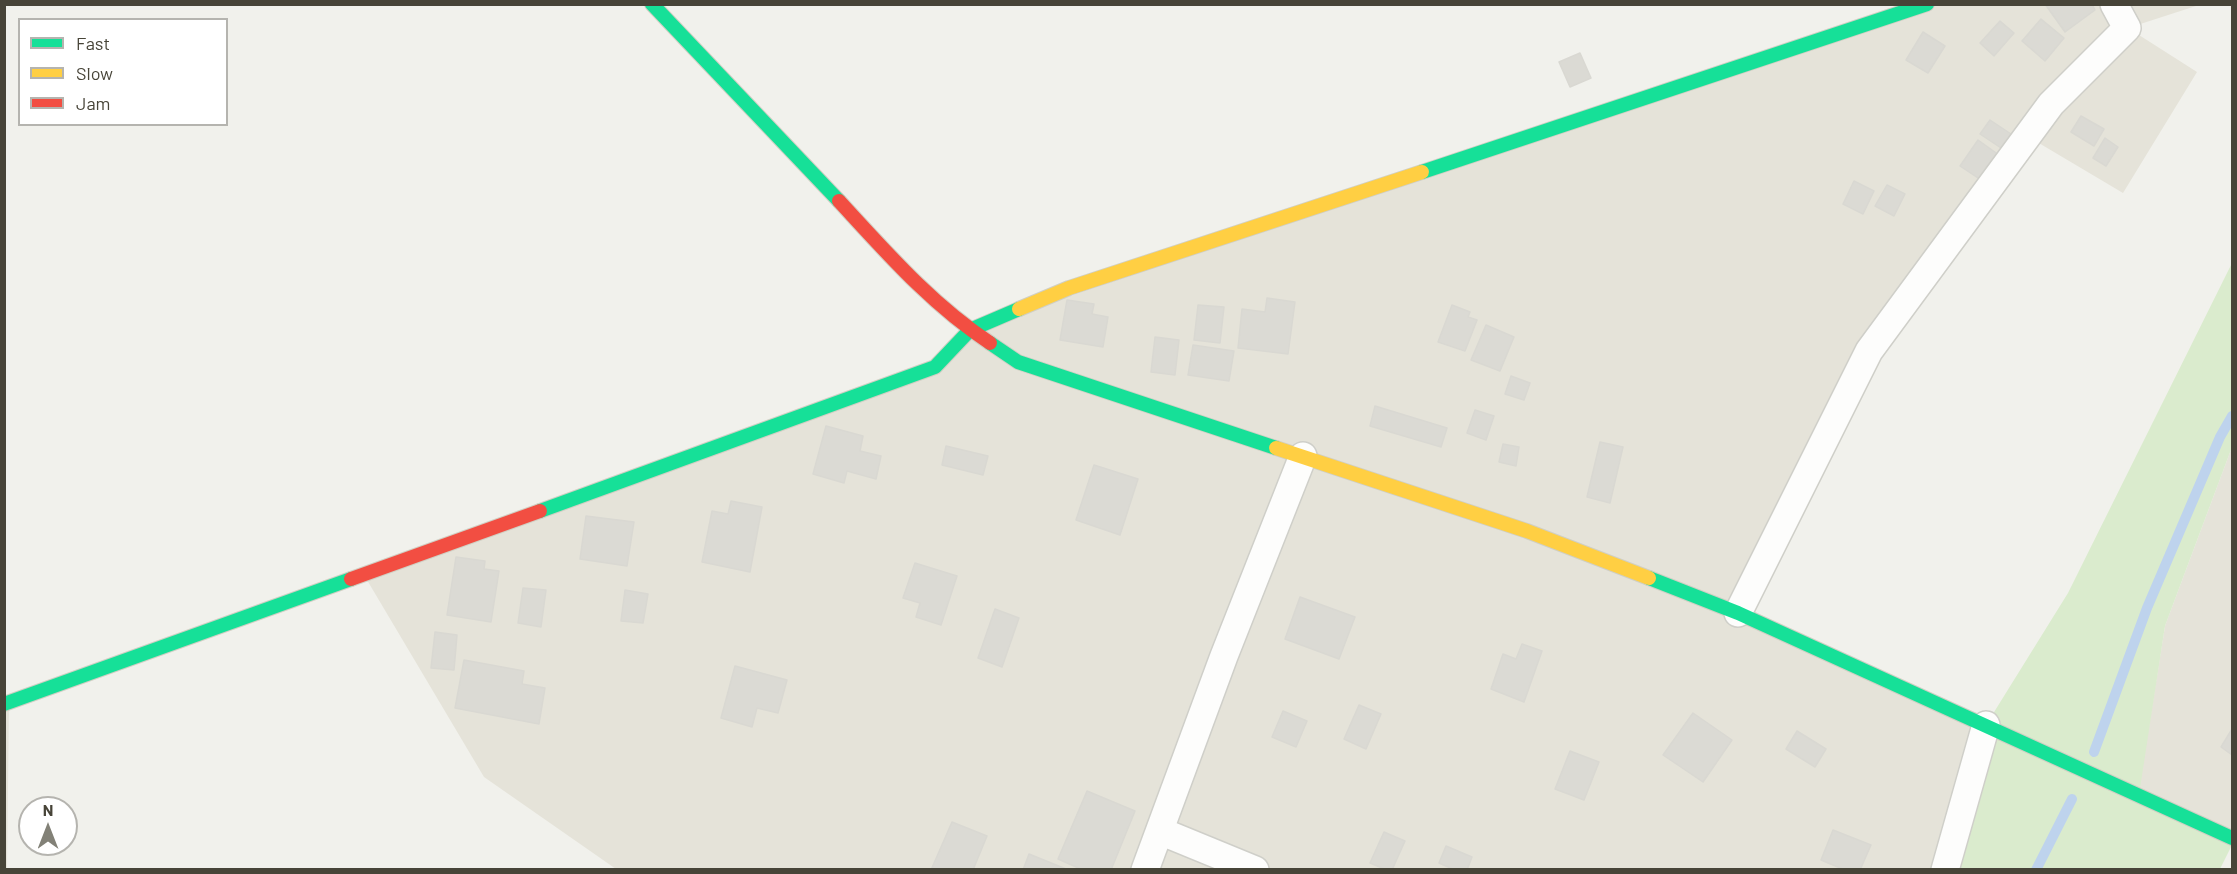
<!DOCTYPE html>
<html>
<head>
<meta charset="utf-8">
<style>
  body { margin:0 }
  #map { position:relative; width:2237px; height:874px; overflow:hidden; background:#f1f1ec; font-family:Barlow,sans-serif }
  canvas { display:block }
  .frame { position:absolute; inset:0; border:6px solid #474438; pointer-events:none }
  .legend { position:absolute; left:18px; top:18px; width:210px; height:108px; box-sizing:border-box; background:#fff; border:2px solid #b5b4af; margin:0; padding:8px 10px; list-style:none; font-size:18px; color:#474438 }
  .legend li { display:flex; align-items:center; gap:12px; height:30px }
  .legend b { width:30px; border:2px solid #b5b4af }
  .north { position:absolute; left:18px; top:796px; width:60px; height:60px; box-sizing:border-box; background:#fff; border:2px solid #b5b4af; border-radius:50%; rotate:0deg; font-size:16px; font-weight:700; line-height:24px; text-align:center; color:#474438 }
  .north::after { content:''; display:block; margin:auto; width:21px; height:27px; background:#828177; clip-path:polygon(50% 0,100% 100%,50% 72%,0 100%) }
</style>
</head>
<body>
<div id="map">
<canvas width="2237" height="874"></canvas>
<div class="frame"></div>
<ul class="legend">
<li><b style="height:8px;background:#16e098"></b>Fast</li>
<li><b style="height:8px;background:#ffcf43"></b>Slow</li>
<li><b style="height:8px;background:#f24e42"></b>Jam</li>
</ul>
<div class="north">N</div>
</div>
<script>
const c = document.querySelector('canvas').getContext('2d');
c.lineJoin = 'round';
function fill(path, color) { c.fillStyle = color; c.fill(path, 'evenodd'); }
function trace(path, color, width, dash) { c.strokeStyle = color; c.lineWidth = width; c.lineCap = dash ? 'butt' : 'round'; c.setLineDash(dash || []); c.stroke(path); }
fill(new Path2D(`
  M1927 5H2199L2128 28 2197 72 2123 193 2027 136 1869 351 1738 613 1986 725 1945 869H616L484 777 364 575 935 367 970 330Z
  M2232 447V838L2138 795 2165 626Z
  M9 703 7 869 5 870 4 704Z`), '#e5e3d9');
fill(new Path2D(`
  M2232 263V447L2165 626 2139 795 2232 845 2220 869 1945 870 1986 725 2068 593Z`), '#daebcd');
trace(new Path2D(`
  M2094 752 2147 608 2220 437 2232 416
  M2036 870 2072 799`), '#bed3ed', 10);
const building = new Path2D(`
  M2045 4H2092L2095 10 2065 32Z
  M2041 19 2064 38 2045 61 2022 41Z
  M2000 21 2014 33 1994 56 1980 43Z
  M1923 32 1945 46 1928 73 1906 60Z
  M1580 53 1591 78 1570 87 1559 62Z
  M2081 116 2104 129 2094 146 2071 132Z
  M1990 120 2014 136 2004 150 1980 134Z
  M2105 138 2118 147 2106 166 2093 158Z
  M1978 140 1999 155 1981 180 1960 166Z
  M1854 181 1874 191 1863 214 1843 204Z
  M1887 185 1905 194 1894 216 1875 206Z
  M1267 298 1295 302 1288 354 1238 348 1242 309 1265 312Z
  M1067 300 1094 304 1092 314 1108 317 1103 347 1060 340Z
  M1198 305 1224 307 1220 343 1194 340Z
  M1452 305 1470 312 1468 317 1477 320 1465 351 1438 342Z
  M1486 325 1514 337 1500 371 1471 360Z
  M1155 337 1179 340 1175 375 1151 372Z
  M1193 345 1234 351 1229 381 1188 375Z
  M1511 376 1530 383 1524 400 1505 394Z
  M1375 406 1447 428 1441 447 1370 426Z
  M1475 410 1494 416 1486 440 1467 433Z
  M826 426 863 436 860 451 881 456 876 479 847 471 844 483 813 474Z
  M1600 442 1623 447 1610 503 1587 497Z
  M1503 444 1519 447 1516 466 1499 462Z
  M946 446 988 456 983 475 942 465Z
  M1094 465 1138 479 1120 535 1076 520Z
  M731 501 762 507 750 572 702 562 712 511 728 514Z
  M586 516 634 522 627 566 580 559Z
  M456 557 485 561 484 569 499 571 491 622 447 615Z
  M915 563 957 576 941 625 916 617 920 603 903 598Z
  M523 588 546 590 541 627 518 623Z
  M625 590 648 594 643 623 621 621Z
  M1300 597 1355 617 1339 659 1285 639Z
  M995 609 1019 618 1002 667 978 658Z
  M435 632 457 635 454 670 431 668Z
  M1522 644 1542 651 1524 702 1491 689 1503 654 1516 659Z
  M464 660 524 671 522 684 545 688 539 724 455 708Z
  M735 666 787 680 778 713 757 708 752 727 721 718Z
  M1359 705 1381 714 1366 749 1344 739Z
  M1283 711 1307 721 1296 747 1272 737Z
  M1693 713 1732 740 1703 782 1663 755Z
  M2232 729V755L2221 747Z
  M1797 731 1826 749 1815 767 1786 749Z
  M1570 751 1599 762 1584 800 1555 789Z
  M1087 791 1135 811 1111 870H1083L1058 859Z
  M952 822 987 836 973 870H931Z
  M1833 830 1871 845 1860 870H1845L1821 860Z
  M1384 832 1405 841 1392 870H1387L1370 863Z
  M1446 846 1472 857 1467 870H1455L1439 863Z
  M1029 854 1066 869 1065 870H1023Z`);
fill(building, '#dbdad4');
trace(building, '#d9d8d2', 1.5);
const street = new Path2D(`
  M1738 613 1869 351 2051 104 2127 28 2114 4
  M1160 831 1255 870
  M1145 870 1224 656 1303 456
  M1945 870 1986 725`);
const fast = new Path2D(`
  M652 4 839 201
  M1422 172 1927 4
  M990 343 1018 362 1276 448
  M540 511 935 367 970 330 1019 309
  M1649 578 1738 613 2232 838
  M4 704 351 579`);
const slow = new Path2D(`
  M1019 309 1069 288 1422 172
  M1276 448 1527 531 1649 578`);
const jam = new Path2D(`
  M839 201C886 252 931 304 990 343
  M351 579 540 511`);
trace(street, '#cfcfc9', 30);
trace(fast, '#d0cfc3', 16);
trace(slow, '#d0cfc3', 16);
trace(jam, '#d0cfc3', 16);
trace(street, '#fdfdfc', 27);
trace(fast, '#16e098', 14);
trace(slow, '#ffcf43', 14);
trace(jam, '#f24e42', 14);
</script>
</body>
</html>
